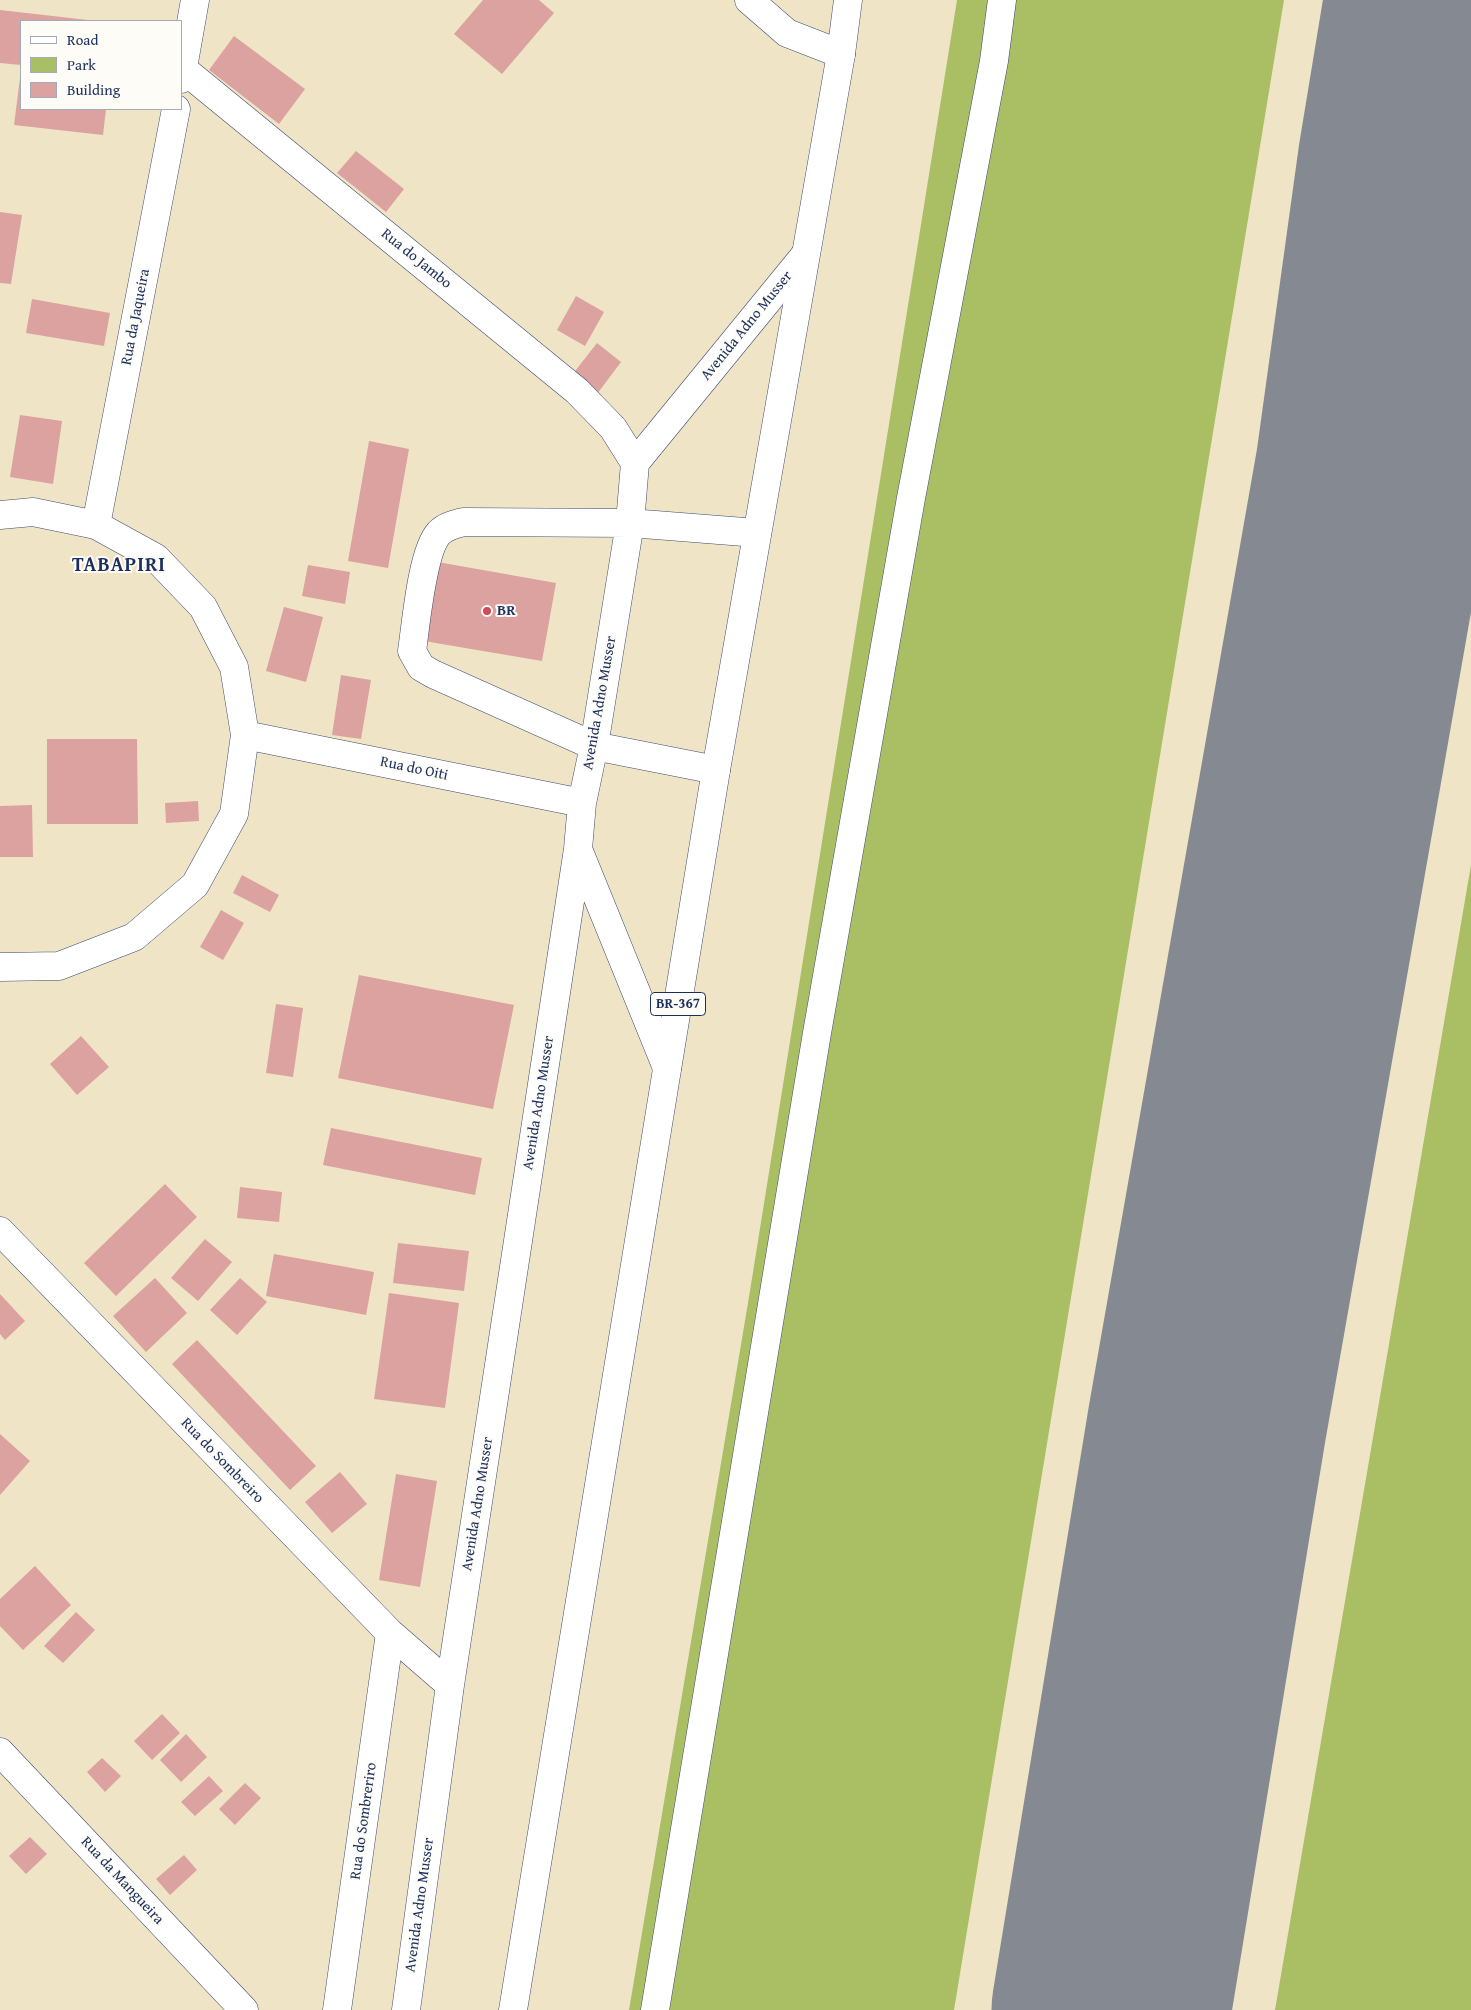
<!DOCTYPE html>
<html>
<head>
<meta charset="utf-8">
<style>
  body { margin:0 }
  #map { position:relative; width:1471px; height:2010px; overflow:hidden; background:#efe4c6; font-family:"Gentium Book Plus",serif }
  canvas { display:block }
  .legend { position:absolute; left:20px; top:20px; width:162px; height:90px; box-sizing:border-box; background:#fdfcf7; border:1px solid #a3aaba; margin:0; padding:6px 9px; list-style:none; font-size:15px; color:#1b2f5e }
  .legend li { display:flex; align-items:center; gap:10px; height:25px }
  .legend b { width:25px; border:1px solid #a3aaba }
</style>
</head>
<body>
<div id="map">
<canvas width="1471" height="2010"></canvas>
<ul class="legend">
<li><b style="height:6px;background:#fff"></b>Road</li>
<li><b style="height:14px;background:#aabe63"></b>Park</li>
<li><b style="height:14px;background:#dca29f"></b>Building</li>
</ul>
</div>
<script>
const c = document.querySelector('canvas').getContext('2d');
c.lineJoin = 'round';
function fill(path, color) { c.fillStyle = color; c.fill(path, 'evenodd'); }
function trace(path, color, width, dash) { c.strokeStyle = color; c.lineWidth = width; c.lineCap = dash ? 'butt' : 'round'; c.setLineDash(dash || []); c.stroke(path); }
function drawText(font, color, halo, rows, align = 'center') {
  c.font = font + ' "Gentium Book Plus",serif'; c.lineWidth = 4; c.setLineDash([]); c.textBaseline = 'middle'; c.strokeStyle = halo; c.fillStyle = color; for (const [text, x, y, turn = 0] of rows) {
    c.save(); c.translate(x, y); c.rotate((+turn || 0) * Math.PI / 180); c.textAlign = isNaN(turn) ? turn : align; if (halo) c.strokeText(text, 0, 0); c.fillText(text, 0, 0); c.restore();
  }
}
fill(new Path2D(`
  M957 0H1284L954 2010H629L749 1297Z
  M1471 865V2010H1275Z`), '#aabe63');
trace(new Path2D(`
  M1417 164C1419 184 1419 206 1424 226 1431 253 1451 280 1471 300
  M1375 468C1380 453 1384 438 1389 424 1403 390 1438 364 1471 352`), '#858a92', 95);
trace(new Path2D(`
  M1111 2010 1207 1424 1375 468 1417 164 1444 0`), '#858a92', 239);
fill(new Path2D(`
  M483 0H539L554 13 502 74 454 34Z
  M0 10 88 20V21H21V65L0 63Z
  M234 36 305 89 279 124 209 70Z
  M20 78 21 109H106L103 135 14 125Z
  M356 151 404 189 386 212 337 173Z
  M0 212 22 215 11 284 0 283Z
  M576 296 604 312 585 346 557 330Z
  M32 299 110 313 104 346 26 333Z
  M597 343 621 362 597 394 572 375Z
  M20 415 62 421 53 484 10 477Z
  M369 441 409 449 388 568 348 561Z
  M432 561 556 583 542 661 418 640Z
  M308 565 350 572 345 604 302 596Z
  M284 607 323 617 306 682 266 671Z
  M341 675 371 680 361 739 332 735Z
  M47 739H137L138 824H47Z
  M198 801 199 821 166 823 165 803Z
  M32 805 33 857H0V806Z
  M242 875 279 895 270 912 233 893Z
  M221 910 244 923 223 960 200 947Z
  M359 975 514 1005 493 1109 338 1078Z
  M276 1004 303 1008 293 1077 266 1073Z
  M81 1036 109 1067 77 1095 50 1064Z
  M331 1128 482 1158 475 1195 323 1165Z
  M165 1184 197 1217 116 1296 84 1263Z
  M240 1187 282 1192 279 1222 237 1218Z
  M205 1239 232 1262 198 1301 171 1278Z
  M398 1243 469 1251 464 1291 393 1283Z
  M274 1254 374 1272 366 1315 266 1296Z
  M155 1278 187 1313 146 1352 113 1316Z
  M240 1278 267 1302 237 1335 210 1310Z
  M389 1293 459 1303 445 1408 374 1399Z
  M0 1294 25 1321 5 1340 0 1334Z
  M197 1340 316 1466 290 1490 172 1364Z
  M0 1434 30 1461 0 1495Z
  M340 1472 367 1504 332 1533 305 1502Z
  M396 1474 437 1481 420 1587 379 1580Z
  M35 1566 71 1605 23 1650 0 1626V1599Z
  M76 1612 95 1630 63 1663 44 1646Z
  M162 1714 180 1733 152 1760 134 1741Z
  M186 1734 207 1757 181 1782 160 1760Z
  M102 1758 121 1776 105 1792 87 1772Z
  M209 1776 223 1791 195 1816 181 1802Z
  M245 1783 261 1798 235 1825 219 1809Z
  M30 1837 47 1854 26 1874 9 1856Z
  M184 1855 197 1870 170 1895 156 1879Z`), '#dca29f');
const minor = new Path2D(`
  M749 0 787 33 841 54
  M183 69 577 391 613 428 635 463
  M181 79 195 0
  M0 515 33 512 96 525 156 558 203 607 234 667 245 735 234 814 195 885 134 937 59 966 0 967
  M96 525 176 109
  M245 735 582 803
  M716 770 594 746 433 674 421 667 412 651C416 624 422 551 439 533 446 526 455 524 464 522L630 523 757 533
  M578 849 667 1068
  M0 1231 390 1633 450 1685
  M0 1752 244 2010
  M337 2010 390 1633
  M406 2010 450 1685 578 849 582 803 594 746 630 523 635 463 805 255
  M655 2010 817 1033 911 498 994 61 1002 0`);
const major = new Path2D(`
  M513 2010 716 770 841 54 848 0`);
trace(minor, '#3b4a6e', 29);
trace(major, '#3b4a6e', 29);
trace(minor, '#fff', 28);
trace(major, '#fff', 28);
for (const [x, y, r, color] of [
  [487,611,5,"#d1495b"]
]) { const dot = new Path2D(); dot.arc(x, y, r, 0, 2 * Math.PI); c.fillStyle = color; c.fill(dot); trace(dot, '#fdfcf7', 2); }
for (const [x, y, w] of [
  [678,1004,55]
]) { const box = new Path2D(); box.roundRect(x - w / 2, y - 11.5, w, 23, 4); c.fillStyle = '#fdfcf7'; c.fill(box); trace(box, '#1b2f5e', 1); }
drawText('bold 14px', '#1b2f5e', null, [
  ["BR-367",678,1004]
]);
drawText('15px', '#1b2f5e', '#fdfcf7', [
  ["Rua do Jambo",416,259,39],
  ["Rua da Jaqueira",136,317,-79],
  ["Avenida Adno Musser",747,326,-51],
  ["Avenida Adno Musser",600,703,-80],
  ["Rua do Oiti",414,769,12],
  ["Avenida Adno Musser",539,1103,-81],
  ["Rua do Sombreiro",222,1461,46],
  ["Avenida Adno Musser",478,1504,-81],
  ["Rua do Sombreriro",364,1821,-82],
  ["Rua da Mangueira",122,1881,47],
  ["Avenida Adno Musser",420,1905,-82]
]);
drawText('bold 15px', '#1b2f5e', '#fdfcf7', [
  ["BR",497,611]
], 'left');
c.letterSpacing = '1px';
drawText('bold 20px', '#1b2f5e', '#fdfcf7', [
  ["TABAPIRI",119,566]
]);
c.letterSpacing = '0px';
</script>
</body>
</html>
